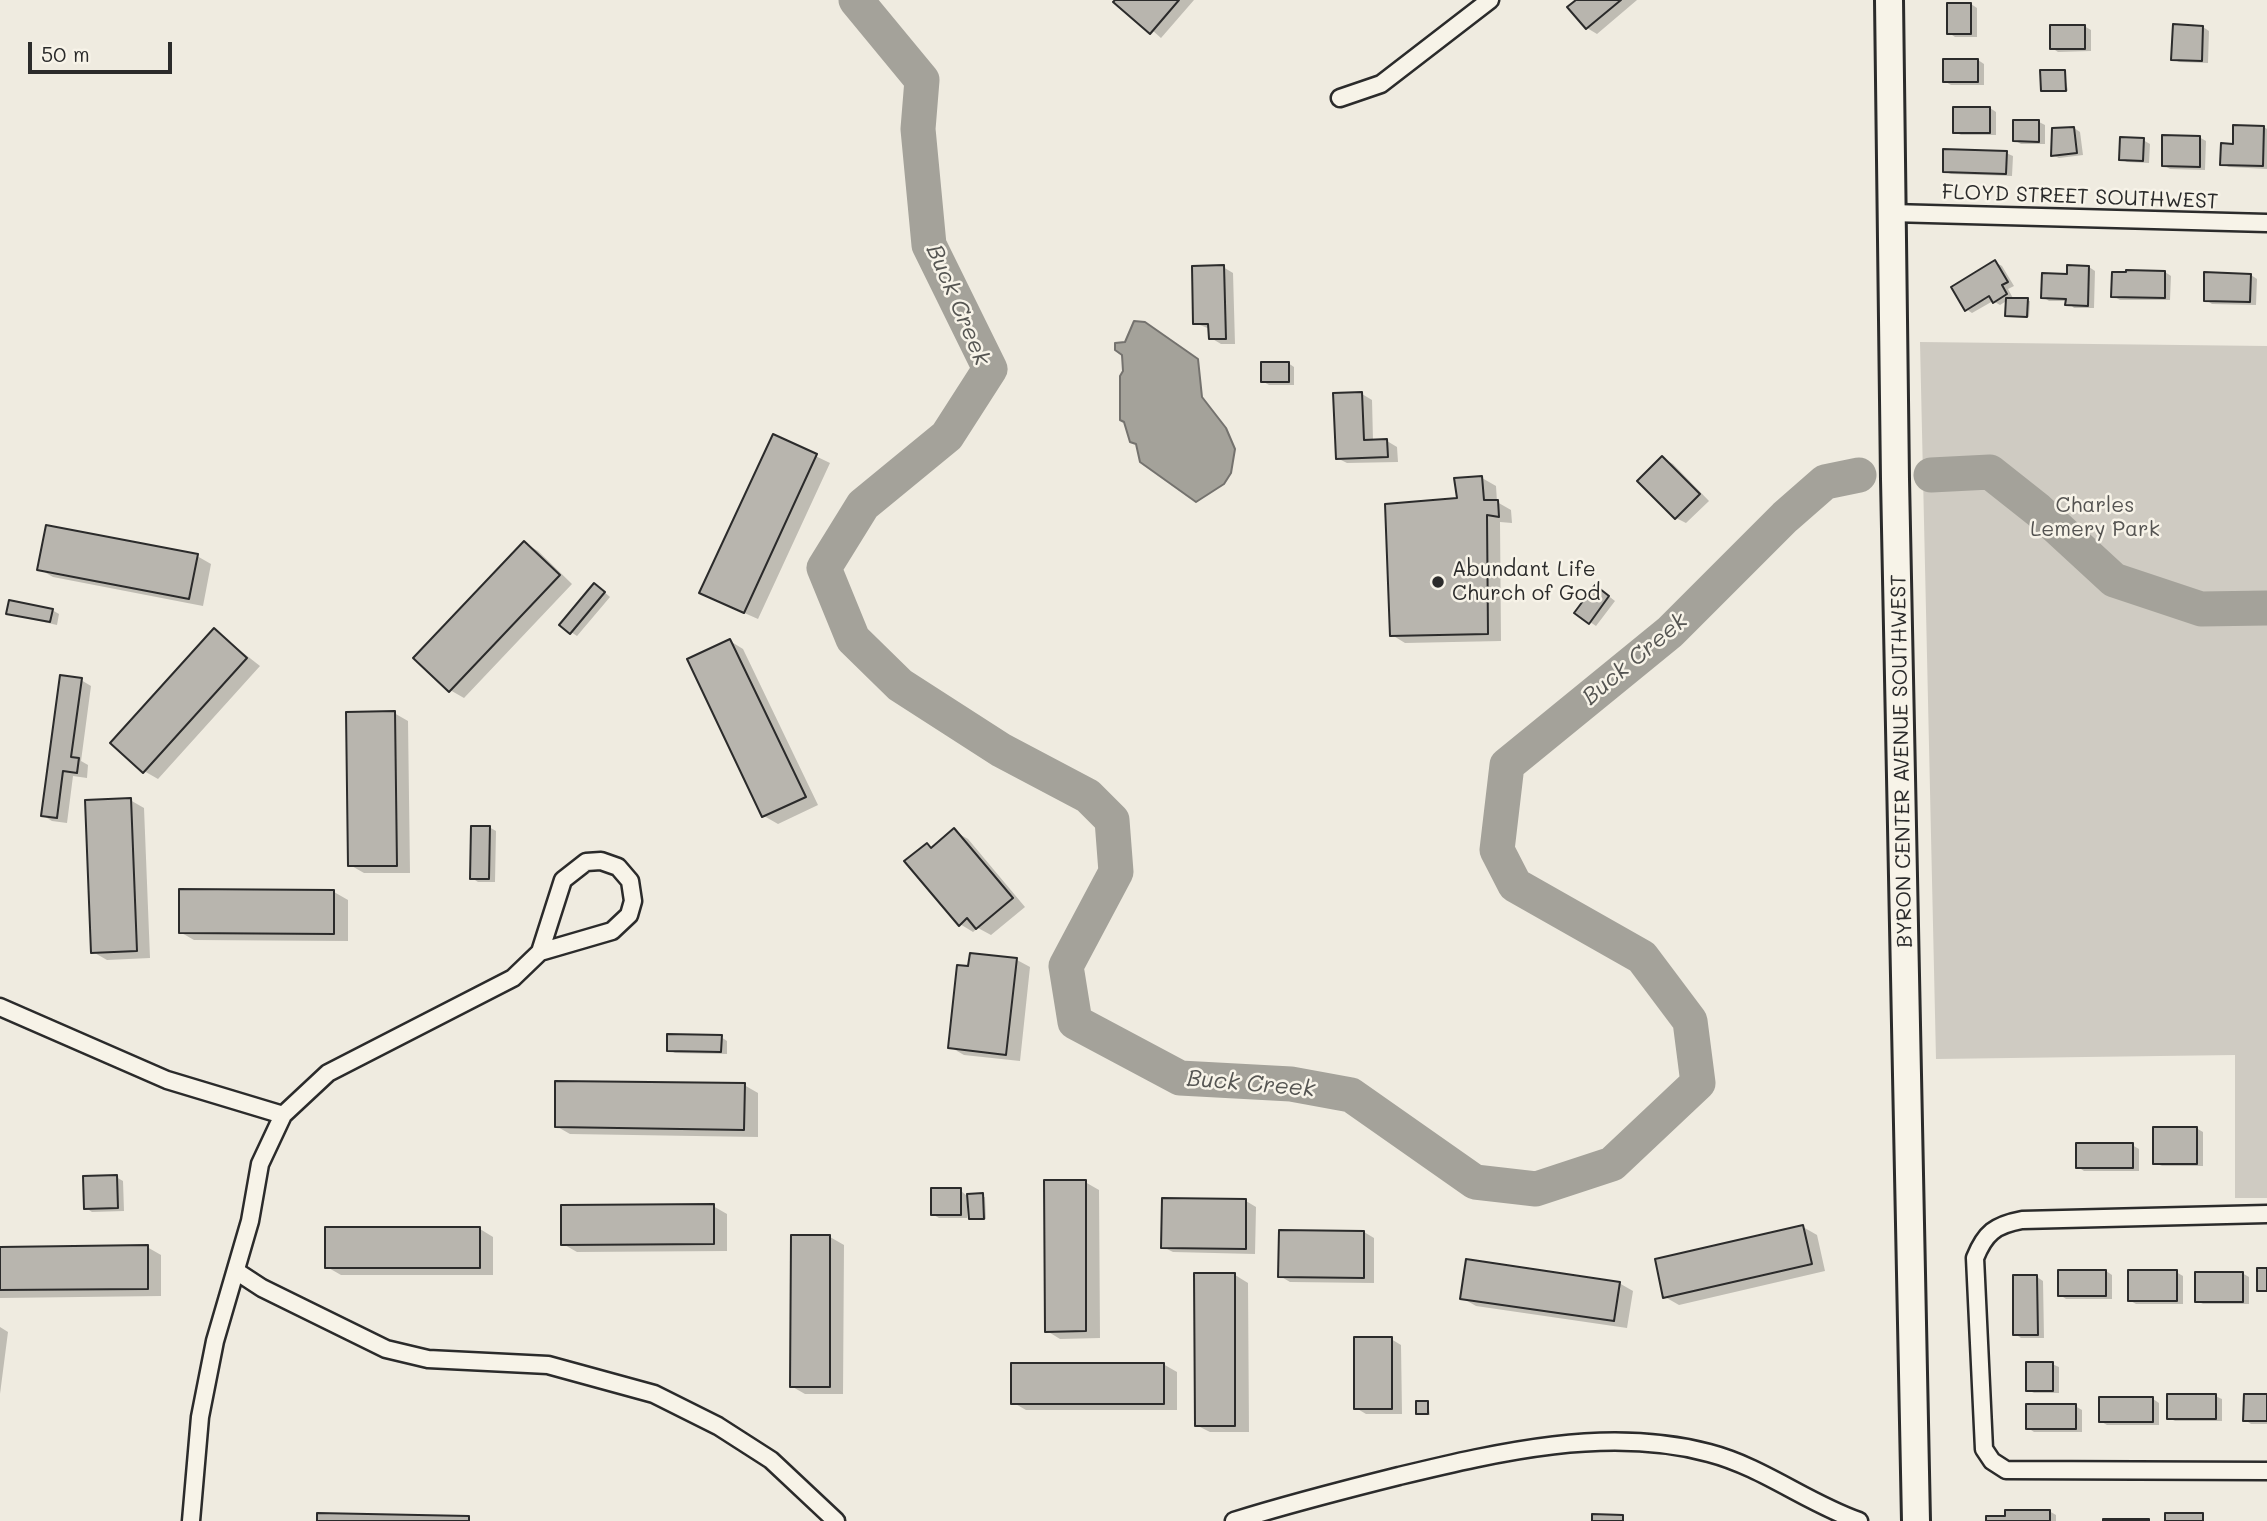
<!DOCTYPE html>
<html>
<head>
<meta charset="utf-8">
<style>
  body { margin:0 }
  #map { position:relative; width:2267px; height:1521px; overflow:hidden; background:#efebe0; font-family:Mali,sans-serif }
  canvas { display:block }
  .scale { position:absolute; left:28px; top:42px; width:144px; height:32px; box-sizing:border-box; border:4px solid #2b2b2b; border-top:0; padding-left:9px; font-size:21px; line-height:24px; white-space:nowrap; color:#2b2b2b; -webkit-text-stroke:5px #f7f3e8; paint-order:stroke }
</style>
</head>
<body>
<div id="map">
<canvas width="2267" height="1521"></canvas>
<div class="scale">50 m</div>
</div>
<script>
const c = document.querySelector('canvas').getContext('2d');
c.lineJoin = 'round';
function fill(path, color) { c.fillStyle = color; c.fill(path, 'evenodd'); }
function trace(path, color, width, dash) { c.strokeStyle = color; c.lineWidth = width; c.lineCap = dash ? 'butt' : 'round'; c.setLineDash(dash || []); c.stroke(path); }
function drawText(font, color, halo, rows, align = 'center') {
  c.font = font + ' Mali,sans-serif'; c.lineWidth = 5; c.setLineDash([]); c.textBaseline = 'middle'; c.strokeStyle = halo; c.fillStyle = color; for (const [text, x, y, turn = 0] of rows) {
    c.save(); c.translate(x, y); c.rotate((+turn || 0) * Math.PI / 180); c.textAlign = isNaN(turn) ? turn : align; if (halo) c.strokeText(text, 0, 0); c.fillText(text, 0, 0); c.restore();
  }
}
fill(new Path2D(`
  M1920 342 2267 346V1198H2235V1055L1936 1059Z`), '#cfcbc2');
const water = new Path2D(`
  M1134 321 1145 322 1198 359 1202 397 1226 428 1235 449 1231 473 1224 484 1196 502 1140 462 1136 444 1130 442 1124 422 1120 420V376L1123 371 1122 355 1115 350V343L1125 342Z`);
fill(water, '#a4a29a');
trace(water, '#74726e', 2);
fill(new Path2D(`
  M1118 0H1194L1161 38Z
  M1579 0H1637L1597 34 1587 28Z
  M1971 4 1977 8V37H1955L1949 33Z
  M2084 26 2091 30V51L2058 52 2052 48Z
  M2203 27 2209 31 2208 63 2179 62 2173 59Z
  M1978 60 1984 64V85H1951L1944 81Z
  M2064 72 2068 91 2043 90Z
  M1990 108 1996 112V135H1961L1955 132Z
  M2039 122 2045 125V144H2021L2014 140Z
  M2264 127 2267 129V169L2229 167 2222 164 2234 145Z
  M2074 128 2080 132 2083 155 2059 158 2052 155Z
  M2199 137 2206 141 2205 170 2170 169 2163 165Z
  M2143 140 2150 144 2149 163 2127 162 2121 159Z
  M2006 153 2013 156 2012 176 1951 174 1944 171Z
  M1995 262 2002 266 2014 286 2008 289 2014 300 2030 301 2029 317 2007 315 2008 300 2000 305 1993 301 1972 313 1966 309Z
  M1223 267 1233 273 1235 344H1221L1211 338 1210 329 1195 323Z
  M2089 267 2095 271 2094 308H2074L2067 301H2049L2043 297 2069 276Z
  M2165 272 2171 276 2170 300H2120L2113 296Z
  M2251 275 2257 279 2256 305 2212 304 2206 300Z
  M1288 363 1294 367V385H1269L1262 381Z
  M1362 394 1372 400 1373 441H1387L1397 447 1398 462 1347 463 1337 458Z
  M774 436 830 463 758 619 715 600Z
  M1663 458 1673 464 1709 501 1686 523 1676 518Z
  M1482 478 1496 486 1497 502 1511 510 1512 523 1500 522 1501 641 1405 643 1392 635 1458 499Z
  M524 543 538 551 572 584 464 698 450 690Z
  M197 556 211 564 203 606 53 577 39 569Z
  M601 589 610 597 577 636 571 632Z
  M1602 591 1615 601 1596 626 1590 622Z
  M52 610 59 614 57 625 8 614Z
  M214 630 260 666 158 779 144 771Z
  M730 641 743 649 818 805 778 824 764 816Z
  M81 680 91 686 81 761 88 765 87 778 73 776 67 823 52 821 42 815Z
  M394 713 408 721 410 873H364L350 865Z
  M130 800 144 808 150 958 107 960 93 952Z
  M489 827 496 831 495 882H478L472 878Z
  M954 831 968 839 1025 907 991 935 978 928 973 932 960 924 927 845 933 848Z
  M334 892 348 900V941L194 940 180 932Z
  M1017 960 1030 967 1020 1061 964 1055 950 1047 970 968Z
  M721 1037 727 1041V1054L675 1053 669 1050Z
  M744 1085 758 1093V1137L570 1134 556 1126Z
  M2196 1128 2203 1132V1166H2162L2155 1163Z
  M2132 1145 2139 1149V1171H2084L2078 1167Z
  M116 1177 123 1181 124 1211 92 1212 86 1208Z
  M1085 1182 1099 1190 1100 1338 1060 1339 1047 1331Z
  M960 1190 967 1196 985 1197 986 1219 970 1218V1208H967V1218H939L932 1214Z
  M1246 1201 1256 1207 1255 1254 1173 1252 1163 1247Z
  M713 1206 727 1214V1251L577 1252 563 1244Z
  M1803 1227 1817 1235 1825 1271 1679 1305 1665 1297Z
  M480 1229 493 1237V1275H341L327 1267Z
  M1364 1232 1374 1238V1283L1290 1282 1280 1276Z
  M792 1237H830L844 1245 843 1394H805L791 1386Z
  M147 1247 161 1255V1296L0 1298V1248Z
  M2106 1271 2112 1275V1299H2066L2060 1295Z
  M2176 1272 2183 1276V1304H2136L2129 1300Z
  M2242 1273 2249 1277V1304H2203L2197 1301Z
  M1235 1275 1248 1283 1249 1432H1210L1196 1425Z
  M2037 1277 2043 1281 2044 1338H2021L2015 1334Z
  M1619 1283 1633 1291 1627 1328 1476 1306 1462 1298Z
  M0 1327 8 1332 0 1394Z
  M1391 1339 1401 1345 1402 1414H1366L1356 1408Z
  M1163 1364 1177 1372V1410H1026L1012 1402Z
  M2052 1364 2059 1367V1393H2034L2028 1390Z
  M2215 1396 2222 1399V1421H2175L2169 1418Z
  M2267 1396V1424H2251L2245 1420Z
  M2153 1399 2159 1403V1425H2107L2100 1421Z
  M1428 1403 1430 1415 1418 1413Z
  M2075 1406 2082 1410V1432H2034L2028 1428Z
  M2049 1511 2056 1515V1521H1988Z`), '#0003');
trace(new Path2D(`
  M856 0 922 80 918 129 929 245 990 369 947 436 863 505 824 568 853 639 900 685 1001 750 1088 796 1112 820 1116 872 1066 966 1075 1022 1180 1078 1291 1084 1351 1095 1475 1182 1536 1189 1612 1164 1698 1083 1690 1021 1642 957 1515 885 1497 850 1507 765 1670 632 1785 517 1825 482 1859 475
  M1931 475 1990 472 2038 510 2114 580 2201 609 2267 608`), '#a4a29a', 35);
const building = new Path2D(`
  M1115 0H1179L1150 34 1113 2Z
  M1576 0H1621L1586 29 1567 7Z
  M1947 3H1971V34H1947Z
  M2173 24 2203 26 2202 61 2171 60Z
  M2050 25H2085V49H2050Z
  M1943 59H1978V82H1943Z
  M2040 70H2065L2066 91H2041Z
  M1953 107H1990V133H1953Z
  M2013 120H2039V142L2013 141Z
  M2233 125 2264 126 2263 166 2220 165 2221 143 2233 144Z
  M2074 127 2077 153 2051 156 2052 128Z
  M2162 135 2200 136V167L2162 166Z
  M2120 137 2144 138 2143 161 2119 160Z
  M1943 149 2007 151 2006 174 1943 172Z
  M1995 260 2008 282 2002 285 2007 294 1993 303 1989 296 1965 311 1951 287Z
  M1224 265 1226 339H1209L1208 324H1193L1192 266Z
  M2067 265 2089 266 2088 306 2065 305 2066 299 2041 298 2042 273 2067 274Z
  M2126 270 2165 271V298L2111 297 2112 272H2126Z
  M2204 272 2251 274 2250 302 2204 301Z
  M2006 298H2028L2027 317 2005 316Z
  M1261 362H1289V382H1261Z
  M1362 392 1364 440 1387 439 1388 457 1336 459 1333 393Z
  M773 434 817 454 744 613 699 593Z
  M1662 456 1700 494 1675 519 1637 481Z
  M1482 476 1484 500H1498L1499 517 1487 515 1488 634 1390 636 1385 504 1457 498 1454 478Z
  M46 525 198 554 189 599 37 570Z
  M524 541 560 575 449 692 413 658Z
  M594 583 605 592 570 634 559 625Z
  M1595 585 1609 596 1589 624 1574 613Z
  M9 600 53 609 50 622 6 614Z
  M214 628 247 658 143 773 110 743Z
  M730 639 806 797 762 817 687 659Z
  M60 675 82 678 71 757 79 758 77 773 63 771 57 818 41 816Z
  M395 711 397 866H348L346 712Z
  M131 798 137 951 91 953 85 800Z
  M471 826H490L489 879H470Z
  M954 828 1013 898 976 929 967 918 959 926 904 861 927 843 931 848Z
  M179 889 334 890V934L179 933Z
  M970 953 1017 958 1006 1055 948 1048 957 965 968 966Z
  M667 1034 722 1035 721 1052 667 1051Z
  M555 1081 745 1083 744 1130 555 1127Z
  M2153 1127H2197V1164H2153Z
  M2076 1143H2133V1168H2076Z
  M117 1175 118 1208 84 1209 83 1176Z
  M1044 1180H1086V1331L1045 1332Z
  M931 1188H961V1215H931Z
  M983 1193 984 1219H969L967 1194Z
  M1162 1198 1246 1199V1249L1161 1248Z
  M714 1204V1244L561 1245V1205Z
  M1803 1225 1812 1264 1663 1298 1655 1259Z
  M325 1227H480V1268H325Z
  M1279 1230 1364 1231V1278L1278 1277Z
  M791 1235H830V1387H790Z
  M148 1245V1289L0 1290V1247Z
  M1466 1259 1620 1282 1614 1321 1460 1299Z
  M2257 1268H2267V1291H2257Z
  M2058 1270H2106V1296H2058Z
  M2128 1270H2177V1301H2128Z
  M2195 1272H2243V1302H2195Z
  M1194 1273H1235V1426H1195Z
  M2013 1275H2037L2038 1335H2013Z
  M1354 1337H1392V1409H1354Z
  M2026 1362H2053V1391H2026Z
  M1011 1363H1164V1404H1011Z
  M2167 1394H2216V1419H2167Z
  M2244 1394H2267V1421H2243Z
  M2099 1397H2153V1422H2099Z
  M1416 1401H1428V1414H1416Z
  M2026 1404H2076V1429H2026Z
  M2005 1510H2050V1521H1986V1516H2005Z
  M317 1513 469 1516V1521H317Z
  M2165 1513H2203V1521H2165Z
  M1592 1514 1623 1515V1521H1592Z
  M2103 1519H2149V1521H2103Z`);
fill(building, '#b8b5ae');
trace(building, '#2b2b2b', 2);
const minor = new Path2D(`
  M1340 98 1381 84 1490 0
  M1891 213 2267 223
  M0 1007 167 1080 283 1115
  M2267 1214 2022 1220C1995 1225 1985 1233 1975 1258L1984 1449 1992 1461 2006 1470 2267 1471
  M236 1271 262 1288 386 1349 428 1359 548 1365 654 1394 718 1426 771 1460 836 1521
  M191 1521 200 1417 215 1341 250 1221 260 1164 283 1115 328 1073 513 978 540 952 612 931 629 915 633 901 630 881 618 867 601 861 586 862 563 880 540 952
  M1234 1521C1288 1504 1343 1490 1399 1476 1499 1452 1607 1426 1709 1453 1763 1467 1807 1503 1859 1521`);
const primary = new Path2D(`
  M1889 0 1895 479 1916 1521`);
trace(minor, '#2b2b2b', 21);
trace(primary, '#2b2b2b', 32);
trace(minor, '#f7f3e8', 16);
trace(primary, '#f7f3e8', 26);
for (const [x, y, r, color] of [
  [1438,582,7,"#2b2b2b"]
]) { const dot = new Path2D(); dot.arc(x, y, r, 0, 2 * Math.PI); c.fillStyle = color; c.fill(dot); trace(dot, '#f7f3e8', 2.5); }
drawText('21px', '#2b2b2b', '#f7f3e8', [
  ["FLOYD STREET SOUTHWEST",2080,197,2],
  ["BYRON CENTER AVENUE SOUTHWEST",1902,761,-91]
]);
drawText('21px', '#545351', '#f7f3e8', [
  ["Charles",2095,506],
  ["Lemery Park",2095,530]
]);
drawText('21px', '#2b2b2b', '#f7f3e8', [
  ["Abundant Life",1452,570],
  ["Church of God",1452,594]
], 'left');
drawText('italic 23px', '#555552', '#f7f3e8', [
  ["Buck Creek",958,305,67],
  ["Buck Creek",1635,659,-40],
  ["Buck Creek",1251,1084,5]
]);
</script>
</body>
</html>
